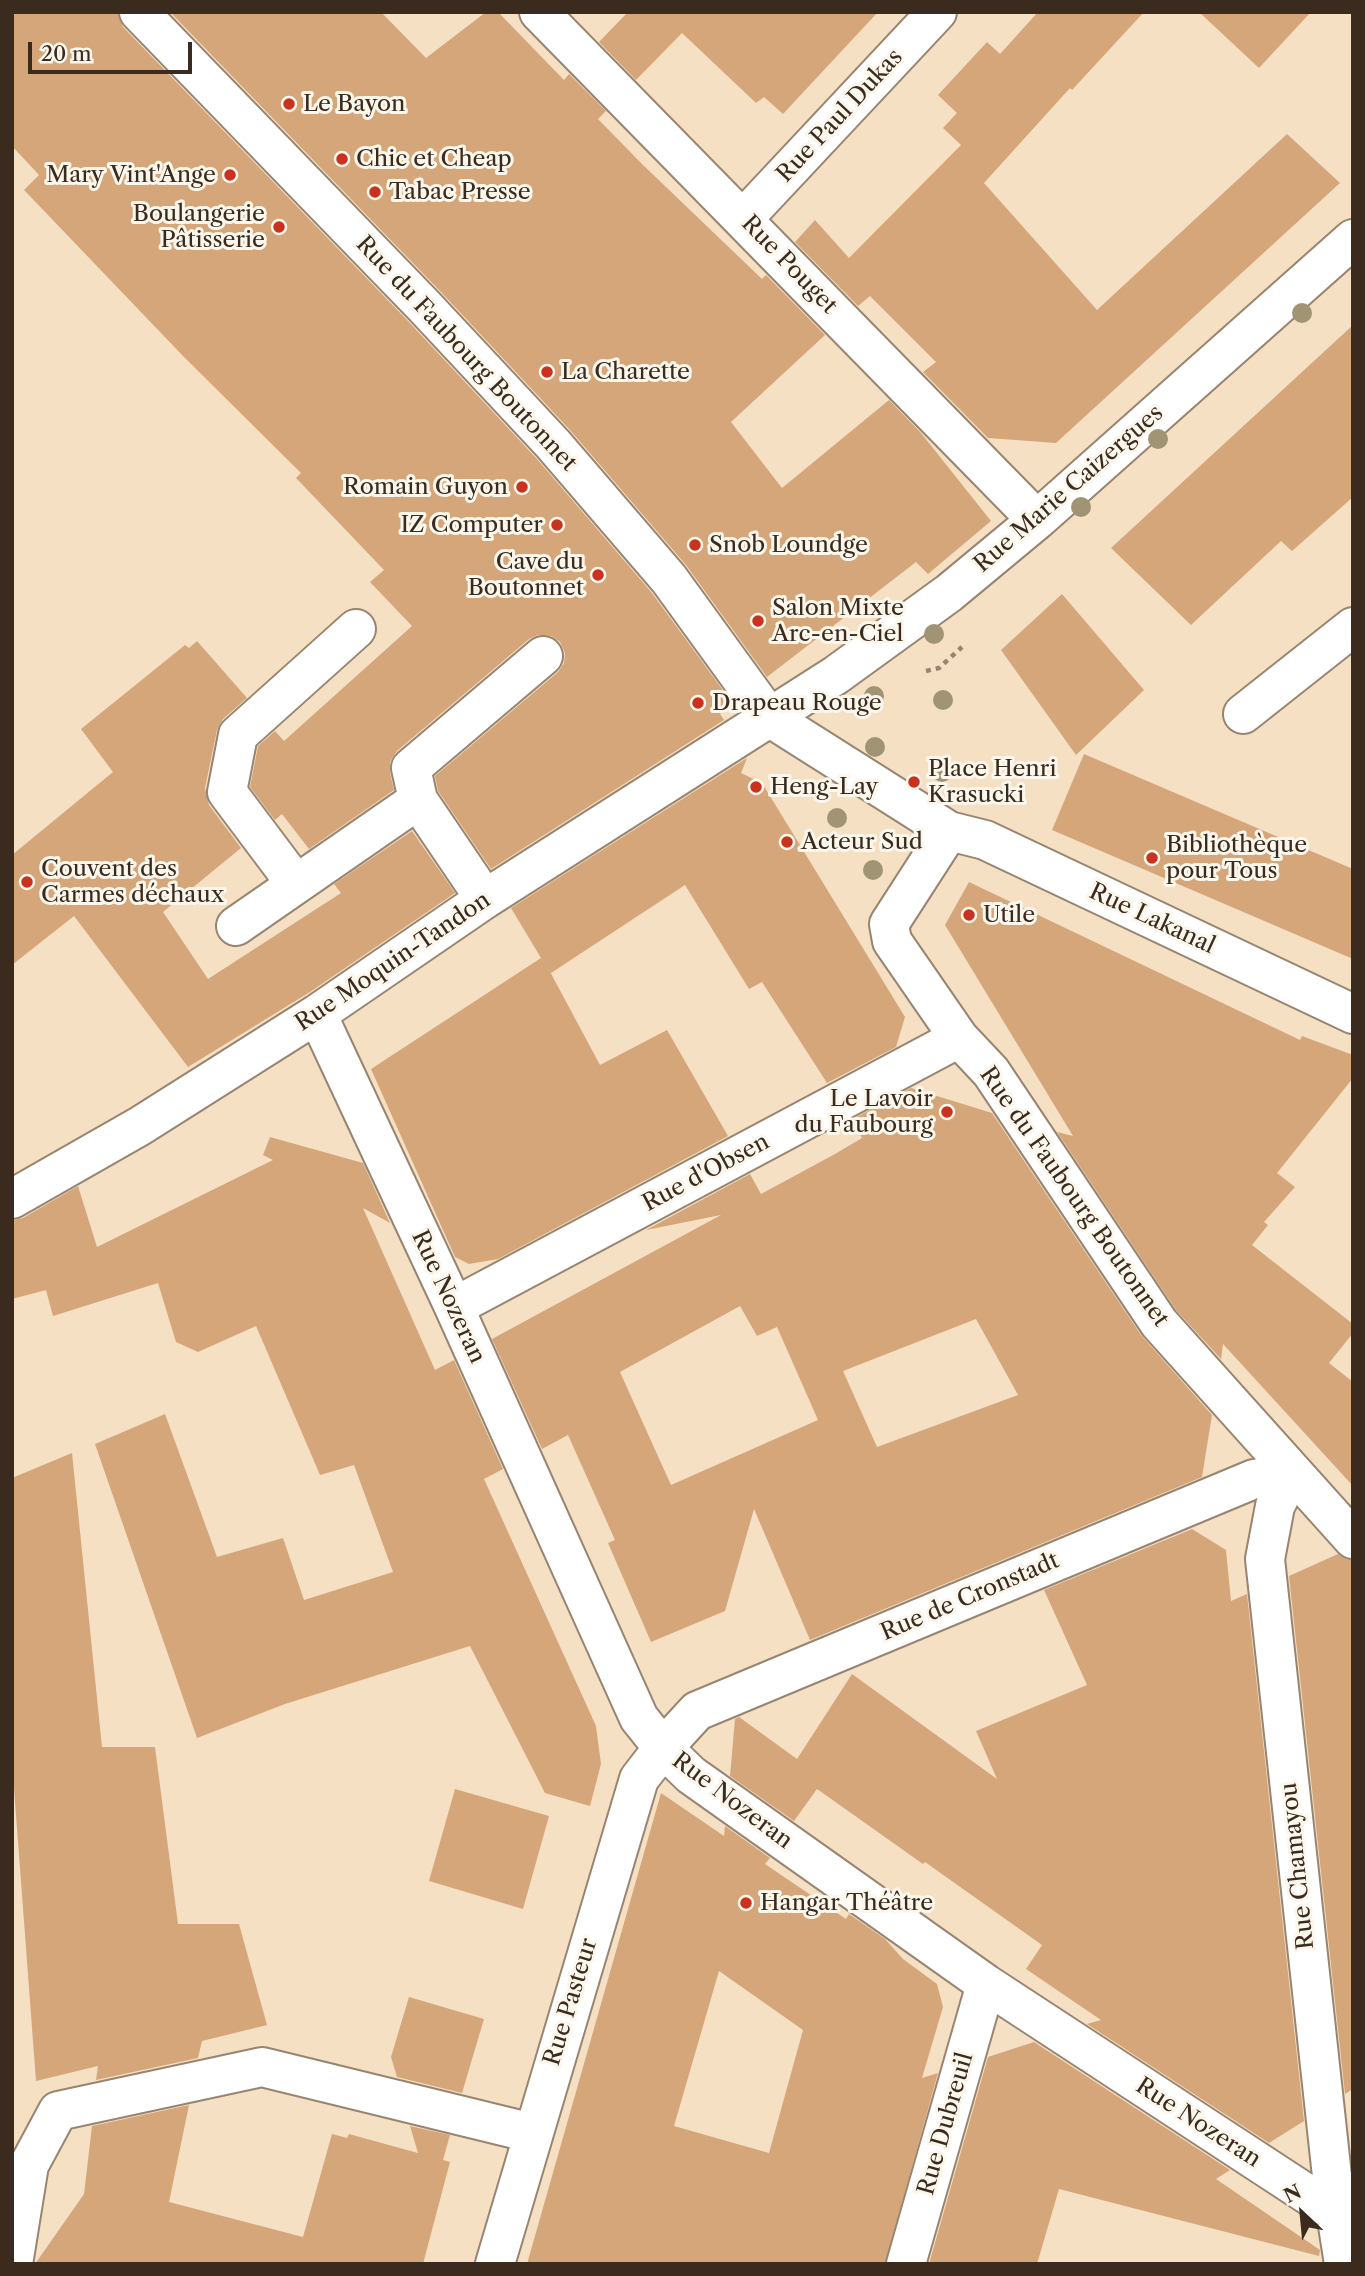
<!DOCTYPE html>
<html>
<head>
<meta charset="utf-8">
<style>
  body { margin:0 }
  #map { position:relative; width:1365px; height:2276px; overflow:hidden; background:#f5e0c4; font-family:"Libre Caslon Text",serif }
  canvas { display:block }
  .frame { position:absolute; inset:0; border:14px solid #3b2a1e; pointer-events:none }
  .north { position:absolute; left:1267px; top:2178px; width:70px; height:70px; -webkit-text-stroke:5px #fbf7ec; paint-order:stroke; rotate:334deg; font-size:19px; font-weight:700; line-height:28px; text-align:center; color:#3b2a1e }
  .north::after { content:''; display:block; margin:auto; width:24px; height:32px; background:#3b2a1e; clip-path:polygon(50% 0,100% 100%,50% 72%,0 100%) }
  .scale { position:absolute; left:28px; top:42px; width:164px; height:32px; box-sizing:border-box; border:4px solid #3b2a1e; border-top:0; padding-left:9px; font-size:21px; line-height:24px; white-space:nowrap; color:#3b2a1e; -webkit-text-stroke:5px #fbf7ec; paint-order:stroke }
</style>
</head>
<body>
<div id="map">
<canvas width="1365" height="2276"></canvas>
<div class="frame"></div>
<div class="north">N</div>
<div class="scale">20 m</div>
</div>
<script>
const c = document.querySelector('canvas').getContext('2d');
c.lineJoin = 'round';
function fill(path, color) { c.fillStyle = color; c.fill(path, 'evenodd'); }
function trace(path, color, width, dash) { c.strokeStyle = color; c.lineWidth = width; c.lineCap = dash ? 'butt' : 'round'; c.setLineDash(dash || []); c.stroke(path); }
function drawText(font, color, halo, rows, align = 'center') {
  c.font = font + ' "Libre Caslon Text",serif'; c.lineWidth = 6; c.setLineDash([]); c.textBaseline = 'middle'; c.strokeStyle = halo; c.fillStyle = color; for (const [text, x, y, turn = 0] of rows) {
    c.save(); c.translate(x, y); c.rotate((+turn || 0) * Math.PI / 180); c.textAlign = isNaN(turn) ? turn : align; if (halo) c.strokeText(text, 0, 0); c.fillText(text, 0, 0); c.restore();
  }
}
fill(new Path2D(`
  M12 12H118L123 27 408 321 537 459 652 593 733 704 720 714 724 720 491 869 438 791 435 776 558 672 564 663 565 653 560 642 551 636 538 635 529 639 397 751 390 762V773L394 790 309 849 282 814 275 820 250 787 258 746 275 731 284 741 412 626 370 582 384 570 296 478 301 473 184 357 24 190 39 175 12 146Z
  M170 12H381L426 58 486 12H498L564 80 569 74 606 111 598 119 642 164 762 279 766 275 825 335 731 422 782 488 889 400 921 433 991 521 928 574 916 562 767 677 686 565 570 430 440 291Z
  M628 12H878L783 114 764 97 756 103 682 33 636 80 599 42Z
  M1038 12H1144L1072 90 1070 88 984 183 1097 310 1287 134 1340 183 1056 443 988 438 923 372 936 362 870 296 858 306 795 242 815 220 849 258 961 145 943 128 957 113 938 95 987 42 1000 54Z
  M1199 12H1311L1259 68Z
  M1353 325V497L1292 551 1281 541 1191 625 1111 548Z
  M1062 594 1144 690 1076 755 1001 650Z
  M197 641 247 698 223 719 217 730 205 788 209 805 241 848 163 912 208 979 341 893 334 884 412 831 455 893 310 992 188 1067 74 916 12 965V855L113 772 81 729 185 645 189 648Z
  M1084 754 1353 869V959L1052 830Z
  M747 758 741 773 762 783 905 1017 896 1047 827 1083 762 982 749 989 685 885 551 973 548 968 600 1065 667 1030 728 1136 498 1259 469 1264 455 1257 371 1069 541 958 511 908Z
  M969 882 1300 1040 1302 1036 1353 1055V1078L1277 1173 1295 1187 1264 1222 1268 1225 1252 1245 1353 1324V1333L1329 1363 1353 1382V1486L1223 1344 1221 1359 1176 1310 1057 1132 1073 1136 945 925Z
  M911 1088 992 1113 1141 1335 1212 1415 1202 1477 810 1640 754 1509 725 1611 651 1642 608 1543 615 1540 568 1435 542 1449 492 1339 721 1215 646 1230 750 1174 761 1194 835 1154 862 1138 851 1120ZM740 1306 757 1336 777 1327 818 1420 671 1485 620 1372ZM976 1319 1018 1395 877 1447 843 1371Z
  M270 1137 363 1163 390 1223 363 1208 435 1370 454 1360 503 1469 484 1479 596 1726 601 1764 590 1806 545 1793 470 1646 285 1704 197 1738 95 1444 165 1414 217 1557 283 1538 304 1600 393 1572 354 1465 320 1475 256 1326 198 1352 176 1342 158 1283 53 1316 46 1290 12 1299V1221L23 1218 78 1186 97 1247 273 1160 263 1155Z
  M72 1453 102 1747H155L178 1924H239L267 2025 202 2041 198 2058 96 2080 98 2066 36 2081 12 1762V1478Z
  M1192 1529 1226 1550 1231 1601 1247 1594 1304 2121 1269 2143 1087 2024 1101 2020 1026 1969 1042 1945 925 1862 923 1864 817 1789 794 1821 730 1776 735 1719 739 1717 797 1759 852 1674 997 1779 976 1731 1087 1685 1044 1590Z
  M1338 1554 1346 1559 1353 1560V2089L1345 2094 1289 1576Z
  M455 1789 549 1816 523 1909 429 1881Z
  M661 1793 724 1836 725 1826 770 1858 765 1864 846 1919 849 1914 885 1939 903 1959 937 1984 943 2007 922 2078 938 2073 885 2264H527ZM719 1971 803 2030 769 2153 674 2126Z
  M409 1997 484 2019 462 2093 397 2077 391 2057Z
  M1034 2042 1230 2170 1216 2179 1320 2250 1319 2256 1059 2189 1037 2264H929L988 2057Z
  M189 2105 169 2202 303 2237 332 2134 347 2138 349 2134 418 2153 410 2126 450 2135 443 2160 450 2162 423 2264H35L84 2194 92 2126Z`), '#d5a67a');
const minor = new Path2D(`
  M139 12 424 306 553 444 669 579 769 717 949 831 985 840 1353 1014
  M539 12 1037 520
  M743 219 937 12
  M1243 714 1353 627
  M949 831 889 924 892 941 959 1038 991 1072 1159 1323 1353 1539
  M296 884 227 792 238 735 356 629
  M485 899 418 800 411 768 543 656
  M236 926 418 800
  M317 1014 454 1307 639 1718 663 1748 691 1775 986 1984 1336 2213 1353 2191
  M12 1199 140 1126 317 1014 485 899 836 675 949 593 1037 520 1353 239
  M454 1307 959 1038
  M1292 1473 1275 1506 1265 1559 1336 2213 1344 2264
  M13 2264 29 2165 58 2111 262 2067 532 2133
  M495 2264 639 1779 663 1748 697 1711 1254 1479 1292 1473
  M906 2264 986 1984`);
trace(minor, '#988571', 42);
trace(new Path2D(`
  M926 671 939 668 962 647`), '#988571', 4.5, [5, 5]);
trace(minor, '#fff', 38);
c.fillStyle = '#a09475';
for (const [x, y] of [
  [1302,313],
  [1158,439],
  [1081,507],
  [934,634],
  [874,696],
  [943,700],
  [875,747],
  [942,772],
  [837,818],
  [873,870]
]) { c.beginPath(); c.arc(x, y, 10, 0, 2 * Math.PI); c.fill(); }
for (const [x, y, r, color] of [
  [289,104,7,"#c8321e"],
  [342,159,7,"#c8321e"],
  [230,175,7,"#c8321e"],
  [375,192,7,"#c8321e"],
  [279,227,7,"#c8321e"],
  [547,372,7,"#c8321e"],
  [522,487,7,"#c8321e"],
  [557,525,7,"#c8321e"],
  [695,545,7,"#c8321e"],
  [598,575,7,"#c8321e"],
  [758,621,7,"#c8321e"],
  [698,703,7,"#c8321e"],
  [914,782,7,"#c8321e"],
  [756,787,7,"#c8321e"],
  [787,842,7,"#c8321e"],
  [1152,858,7,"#c8321e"],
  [27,882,7,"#c8321e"],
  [969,915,7,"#c8321e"],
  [947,1112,7,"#c8321e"],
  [746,1903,7,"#c8321e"]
]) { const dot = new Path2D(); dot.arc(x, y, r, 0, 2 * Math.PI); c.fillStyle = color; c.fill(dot); trace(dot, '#fbf7ec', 2.5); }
drawText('23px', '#3b2a1e', '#fbf7ec', [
  ["Le Bayon",303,104],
  ["Chic et Cheap",356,159],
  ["Mary Vint'Ange",216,175,"right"],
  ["Tabac Presse",389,192],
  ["Boulangerie",265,214,"right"],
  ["Pâtisserie",265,240,"right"],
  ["La Charette",561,372],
  ["Romain Guyon",508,487,"right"],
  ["IZ Computer",543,525,"right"],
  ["Snob Loundge",709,545],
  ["Cave du",584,562,"right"],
  ["Boutonnet",584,588,"right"],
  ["Salon Mixte",772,608],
  ["Arc-en-Ciel",772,634],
  ["Drapeau Rouge",712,703],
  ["Place Henri",928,769],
  ["Krasucki",928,795],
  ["Heng-Lay",770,787],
  ["Acteur Sud",801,842],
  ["Bibliothèque",1166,845],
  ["pour Tous",1166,871],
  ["Couvent des",41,869],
  ["Carmes déchaux",41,895],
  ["Utile",983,915],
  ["Le Lavoir",933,1099,"right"],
  ["du Faubourg",933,1125,"right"],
  ["Hangar Théâtre",760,1903]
], 'left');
drawText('23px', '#3b2a1e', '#fbf7ec', [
  ["Rue Paul Dukas",840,116,-47],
  ["Rue Pouget",789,265,46],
  ["Rue du Faubourg Boutonnet",466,354,47],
  ["Rue Marie Caizergues",1069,489,-41],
  ["Rue Lakanal",1152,919,25],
  ["Rue Moquin-Tandon",393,962,-34],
  ["Rue d'Obsen",706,1173,-28],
  ["Rue du Faubourg Boutonnet",1074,1197,55],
  ["Rue Nozeran",448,1297,65],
  ["Rue de Cronstadt",970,1597,-23],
  ["Rue Nozeran",732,1801,37],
  ["Rue Chamayou",1298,1866,-96],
  ["Rue Pasteur",571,2002,-73],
  ["Rue Nozeran",1198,2123,33],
  ["Rue Dubreuil",946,2124,-74]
]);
</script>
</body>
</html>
